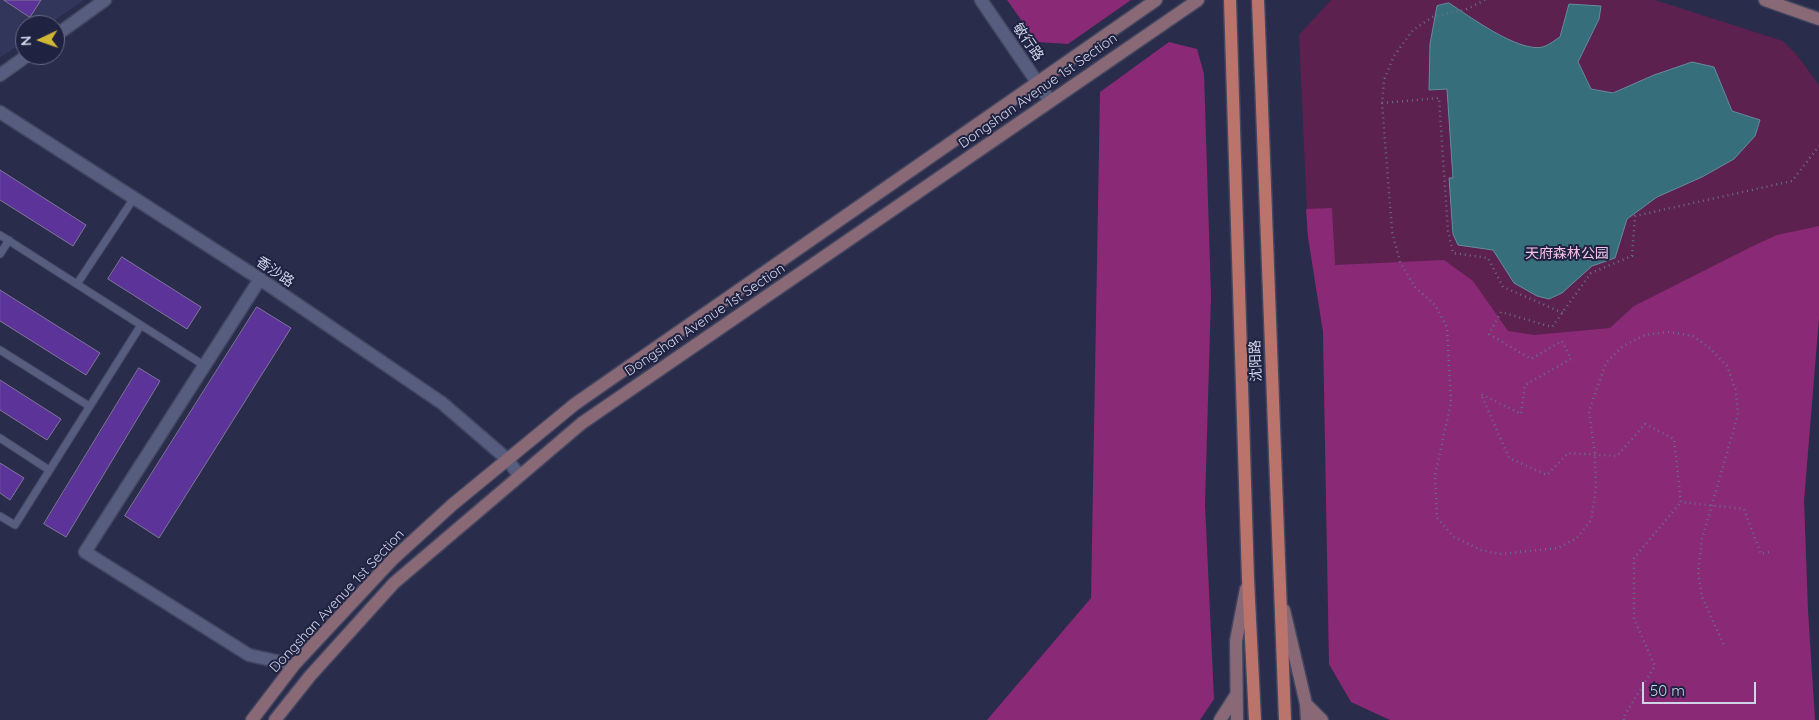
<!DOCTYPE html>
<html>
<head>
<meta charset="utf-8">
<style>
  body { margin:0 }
  #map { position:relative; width:1819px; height:720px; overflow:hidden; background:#292c4b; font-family:Quicksand,sans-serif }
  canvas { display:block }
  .north { position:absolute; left:15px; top:15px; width:50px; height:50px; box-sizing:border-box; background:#1f2240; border:1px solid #666983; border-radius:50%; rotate:267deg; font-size:14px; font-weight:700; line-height:20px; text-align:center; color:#d0d4e8 }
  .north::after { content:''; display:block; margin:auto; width:18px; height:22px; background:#d1b736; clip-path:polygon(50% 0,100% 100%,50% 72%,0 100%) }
  .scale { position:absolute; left:1642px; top:682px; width:114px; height:22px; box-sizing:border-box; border:2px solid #d0d4e8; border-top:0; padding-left:6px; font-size:15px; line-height:18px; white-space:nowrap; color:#d0d4e8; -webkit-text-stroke:4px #1f2240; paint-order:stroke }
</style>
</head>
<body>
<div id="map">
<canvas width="1819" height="720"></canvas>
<div class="north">N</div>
<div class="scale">50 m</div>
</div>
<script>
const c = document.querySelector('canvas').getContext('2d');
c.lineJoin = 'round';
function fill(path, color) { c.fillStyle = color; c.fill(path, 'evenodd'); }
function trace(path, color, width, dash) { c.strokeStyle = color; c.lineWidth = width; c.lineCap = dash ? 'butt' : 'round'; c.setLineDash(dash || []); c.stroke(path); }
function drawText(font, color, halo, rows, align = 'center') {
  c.font = font + ' Quicksand,"Noto Sans SC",sans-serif'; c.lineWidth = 4; c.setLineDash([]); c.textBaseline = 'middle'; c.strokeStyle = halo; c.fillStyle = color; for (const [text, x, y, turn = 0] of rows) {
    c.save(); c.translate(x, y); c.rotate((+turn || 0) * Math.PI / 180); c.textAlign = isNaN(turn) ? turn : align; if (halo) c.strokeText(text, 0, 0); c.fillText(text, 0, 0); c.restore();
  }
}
fill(new Path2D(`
  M0 0H84L48 25H25V41L1 57H0Z`), '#31365a');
fill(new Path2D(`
  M1331 0H1655L1783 41 1797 55 1819 85V317L1804 501 1808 611 1815 720H1390L1351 702 1329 664 1323 332 1308 236 1299 35Z`), '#5c214e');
fill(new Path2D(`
  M1007 0H1131L1068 44 1037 42Z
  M1169 42 1197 49 1204 74 1211 296 1205 504 1214 699 1200 720H987L1091 598 1100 92Z
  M1332 208 1335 265 1444 260 1473 281 1508 331 1534 335 1610 328 1634 306 1753 246 1777 235 1819 226V317L1804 501 1808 611 1815 720H1390L1351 702 1329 664 1323 332 1308 237 1306 209Z`), '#8a2975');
const water = new Path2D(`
  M1449 3C1469 16 1519 53 1543 47 1549 45 1555 40 1560 37L1569 4 1601 6 1599 19 1578 62 1591 89 1613 93 1654 75 1692 62 1714 67 1732 111 1760 120 1755 136 1734 159 1702 177 1657 197 1627 219 1615 258 1592 266 1562 293 1549 299 1537 296 1514 283 1493 250 1458 245 1453 234 1449 178H1453L1447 89 1429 90 1430 44 1437 6Z`);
fill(water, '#366e7c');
trace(water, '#648d9c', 1);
const building = new Path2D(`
  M4 0H41L30 17Z
  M0 170 86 225 73 246 0 200Z
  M122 257 201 307 187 329 108 279Z
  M0 290 100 353 86 375 0 321Z
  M257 307 291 328 159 538 125 516Z
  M139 368 160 381 66 537 44 524Z
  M0 380 61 419 47 440 0 410Z
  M0 463 24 478 10 500 0 493Z`);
fill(building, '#5c3499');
trace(building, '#807699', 1);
const lane = new Path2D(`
  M0 235 205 366
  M0 254 9 240
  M77 284 134 198
  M0 350 89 406
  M0 438 49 470
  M0 516 15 525 141 325`);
const street = new Path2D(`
  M981 0 1050 101
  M55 36 105 0
  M0 75 28 55
  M0 112 260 279 442 403 507 459 519 475
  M260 279 85 552 249 655 294 665`);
const secondary = new Path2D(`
  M1765 0 1819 19
  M1284 610 1306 704 1307 720
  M1306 704 1322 720
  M252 720 294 665 393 559 452 505 575 404 1156 0
  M275 720 310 676 394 583 582 423 1198 0
  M1220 720 1236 695
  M1237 720 1236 641 1246 589`);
const primary = new Path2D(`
  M1230 0 1248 579 1255 720
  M1258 0 1285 720`);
trace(lane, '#434660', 9);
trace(street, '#434660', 15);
trace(secondary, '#434660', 15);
trace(primary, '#434660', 15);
trace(new Path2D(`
  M1485 0 1465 10 1434 16 1413 30 1394 56 1384 80 1382 103 1392 231 1400 262 1415 287 1435 305 1447 327 1451 403 1435 475 1437 518 1454 537 1481 550 1500 554 1558 548 1577 538 1591 520 1596 490 1595 454 1589 411 1606 363 1623 346 1645 335 1669 332 1693 336 1710 348 1727 366 1736 391 1738 415 1702 539 1698 572 1702 597 1724 645
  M1382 103 1439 98 1448 231 1453 253 1488 258 1503 287 1563 313
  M1769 552 1761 554 1744 509 1681 502 1674 439 1645 424 1617 456 1568 453 1547 475 1509 458 1481 394 1521 414 1525 385 1571 359 1562 341 1531 359 1489 334 1501 312 1552 327 1591 273 1632 256 1635 216 1792 181 1819 146
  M1624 720 1623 718 1655 666 1634 619V558L1681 502`), '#6a6d88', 2.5, [1, 4]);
trace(lane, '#575d7f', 7);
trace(street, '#575d7f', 12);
trace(secondary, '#896976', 12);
trace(primary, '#bb746c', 12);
drawText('14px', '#d0d4e8', '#1f2240', [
  ["敏行路",1028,42,55],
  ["Dongshan Avenue 1st Section",1038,91,-35],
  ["香沙路",275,272,34],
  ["Dongshan Avenue 1st Section",705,320,-34],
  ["沈阳路",1256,361,-92],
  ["Dongshan Avenue 1st Section",337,601,-47]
]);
drawText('14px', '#f5c1e5', '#1f2240', [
  ["天府森林公园",1567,254]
]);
</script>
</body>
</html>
